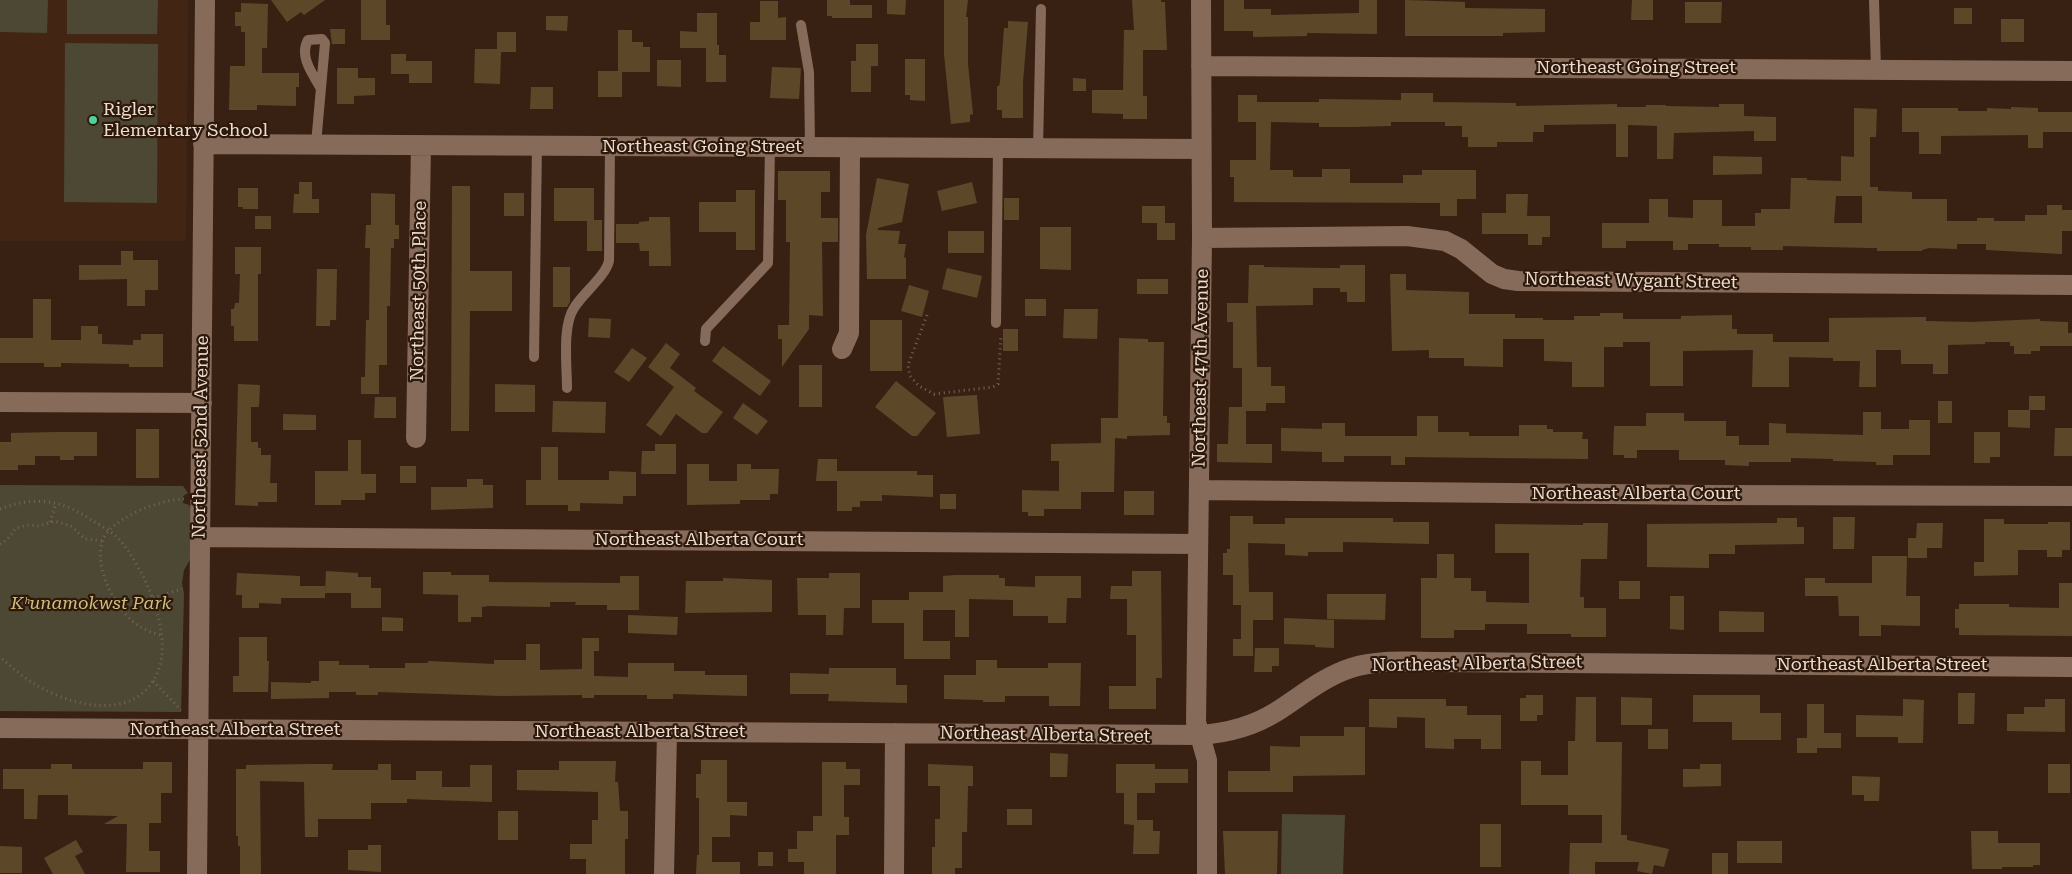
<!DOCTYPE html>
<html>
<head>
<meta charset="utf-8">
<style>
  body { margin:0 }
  canvas { display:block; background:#382113 }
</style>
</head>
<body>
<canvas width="2072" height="874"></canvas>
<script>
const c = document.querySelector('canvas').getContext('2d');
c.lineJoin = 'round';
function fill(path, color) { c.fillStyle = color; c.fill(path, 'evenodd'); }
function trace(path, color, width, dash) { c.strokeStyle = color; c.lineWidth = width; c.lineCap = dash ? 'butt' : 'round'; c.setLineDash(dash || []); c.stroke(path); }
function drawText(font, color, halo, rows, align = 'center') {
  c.font = font + ' "Roboto Serif",serif'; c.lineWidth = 4.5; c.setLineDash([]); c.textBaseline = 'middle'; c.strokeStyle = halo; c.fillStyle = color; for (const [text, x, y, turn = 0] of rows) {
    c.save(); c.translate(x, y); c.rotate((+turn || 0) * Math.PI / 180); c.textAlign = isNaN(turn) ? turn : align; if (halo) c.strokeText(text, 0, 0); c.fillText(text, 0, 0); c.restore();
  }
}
fill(new Path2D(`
  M0 0H188L186 241H0Z`), '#422613');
fill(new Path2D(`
  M0 0H48L47 33 0 32Z
  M67 0H158L157 34H67Z
  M65 43 158 44 157 203 64 202Z
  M0 485 183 486 188 493 183 496V503L189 505 191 509V558L184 570 182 583 184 594 181 712 0 711Z
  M1282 814 1345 815 1343 874H1281Z`), '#4d4833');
fill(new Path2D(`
  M271 0H325L304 15 301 12 287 22Z
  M361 0H386V25H390V40H361Z
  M827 0H850V5H872V18H832V16H827Z
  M887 0H906L905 15 887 14Z
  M944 0H968L966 17H968V64L973 114 970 115V122L951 124 944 54Z
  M1132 0H1161V2H1165L1167 50H1143V96H1147V119H1123V114L1092 113V90H1123L1124 30H1134Z
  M1224 0H1244V9H1271V15L1359 13V0H1377V34L1307 33V36L1253 37V31H1224Z
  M1405 0 1465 2V8L1545 9V32L1503 33V36H1405Z
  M1632 0H1653V20H1631Z
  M760 1H778V18L786 17V40H750V22H760Z
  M1685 2H1722L1721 23H1685Z
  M241 3 268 4 267 48H262V73H299V87H296V106L257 105V110H229L230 66H245V32H241V26H235V12H241Z
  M1954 8H1972V24H1954Z
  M697 13H717V45H719V55H726V82H706V48H680V31L697 32Z
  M546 16H568L567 31 546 30Z
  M2001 19H2024V42H2001Z
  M1008 21 1028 22 1023 82V118H1002V110H997V86H999L1000 82 1004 28H1008Z
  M330 29H345V44H332Z
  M618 30H632V42H643V47H650V72H622V97H598V71H618Z
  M497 32H516V52H501L500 84 474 83 475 49H497Z
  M856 44H878V66H871V92H851V61H856Z
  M391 54H406V61H432V83H409V74H391Z
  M905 59H925V101L910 100V95H905Z
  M657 60H681V87L657 86Z
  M772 67 801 68 799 99 770 98Z
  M337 68H358V78H375V95L354 96V104H337Z
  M1073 78 1086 79V91H1073Z
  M531 87H553V109H530Z
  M1401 93H1433V102L1516 103V106L1617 104V107H1646V105H1666V106L1719 107V104H1744V116L1776 117V141H1754V131L1674 133 1673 159H1657V126L1628 125V157H1616V124L1544 125V132H1533V142H1497V147H1468V137H1462V126H1445V122H1391V126L1352 127H1319V123L1271 122 1270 170H1293V177H1322V169H1350V183H1403V175H1422V170H1476V199H1457V216H1440V203L1234 202V177H1230V160H1256V122H1238V95H1257V102H1319V99L1401 100Z
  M2011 107 2038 108V112H2072V132H2043V148H2028V135L1941 136V154H1919V132H1902V108H1958V111H1987V108L2011 109Z
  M1854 108 1877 109 1876 137H1870V187H1878V191L1912 192V199H1947V221H1977V218H1994V221H2025V215H2047V205H2062V210H2072V231H2062V254L1986 250V244H1957V249L1929 248 1922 250V251H1877V248H1870L1783 246V250H1751V247H1719V244H1688V250H1673V241H1626V248H1602V223H1649V199H1668V217L1693 218V200H1722V226H1755V213H1761V209H1790L1791 178H1807V180L1841 181V156L1854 157ZM1836 196H1862V223H1834Z
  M1713 156 1762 157V174L1713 175Z
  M778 171H830V192H821V218H838V242H822L823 316 809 315V329L782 367V339H778V325H789L790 242H786V200H778Z
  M877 178 909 184 902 222 878 228V230L900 231 898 244H906L904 257 906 258V279H867L866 235Z
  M299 182H312V199H319V213H293L294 194H299Z
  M972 182 977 203 942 211 937 191Z
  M452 186H470V271H512V311H470L469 431H451Z
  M238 188H258V209H243V207H238Z
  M554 188H594V220H602V251H587V221H554Z
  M736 190H755V250H736V232H699V202H736Z
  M371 193 395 194V225H399V239H394V248H391L390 306H387V365H379V394H361V377H365L366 320H369L370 248H365L366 225H371Z
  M504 193H524V216H504Z
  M1506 194H1528L1527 216H1550V237H1542V245H1528V234H1482V213H1506Z
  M1004 198H1019V220H1004Z
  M1142 206H1165V223H1175V240H1157V223H1142Z
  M255 216H271V229H255Z
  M649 217H670L671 266H649V251H640L639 243H616V224H639V222L649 221Z
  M1040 227H1071V270L1040 269Z
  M948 231H984V253H948Z
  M235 247H261V274H258V341H234V326H231V309H234L235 303H239L240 274H235Z
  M121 251H133V260H158V290H145V306H127V279L79 280V265H121Z
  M1249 265H1264V267L1325 268H1340V265H1365V302H1347V292H1340V288H1313V305L1256 306 1257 367H1271V386H1285V403H1266V411H1246V444H1272V463L1217 462V444H1228L1229 407H1242V368H1233V322H1227V303H1248Z
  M553 267H570V302L567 307H553Z
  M947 268 982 276 977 298 942 289Z
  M317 269H337L336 320H330V326H316Z
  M1390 274H1406V290L1469 292V314H1515V318H1543V320H1574V316H1600V313H1623V319H1681V316L1732 315V329H1737V334H1773V342H1829V318L1926 317V321L1971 322 2040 319V321L2068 322V333H2072V346H2040V351H2031V354H2014V346H2010V342H1985V344L1948 345V374H1933V364H1901V350H1876V387H1859L1860 361H1833V358L1789 357V387H1752L1753 350 1683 351V386H1650V342H1623V347H1604V387H1572V362L1544 361V339H1503V367L1464 366V358H1429V350L1392 351Z
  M1137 279H1168V294H1137Z
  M909 285 929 291 922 317 901 311Z
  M33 299H51V340H81V326H98V334H102V344L133 345V340H141V334H163V367H129V364L61 363V367H44V363H0V338H33Z
  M1025 299H1046V316H1025Z
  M1064 309H1098L1097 339 1063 338Z
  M589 318 611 319 610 338 588 337Z
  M870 320H902V371H870Z
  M1003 329H1018V351H1003Z
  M1119 338 1148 339V342H1164L1163 416H1167V423H1170V435L1127 436V439L1115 438 1114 492H1081V509H1044V516H1028V512H1022V490L1059 491V461H1051V444L1101 443V418H1118Z
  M666 343 680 354 670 368 696 388 694 391 723 412 707 433H702L676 414 661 436 646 425 674 387 648 367Z
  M723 346 771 381 760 396 712 361Z
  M632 348 647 358 629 382 614 372Z
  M799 365H822V407H799Z
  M896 381 936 413 917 436H912L875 407Z
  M238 384 260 385 259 407H251V442H258V448H261V455H271L270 483H277V502H258V506L235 505Z
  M495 384 535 385V412H495Z
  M977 395 980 434 947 437 943 397Z
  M2029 396H2045V410H2030V428L2008 427V410H2029Z
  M375 397H396V418H374Z
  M553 401 606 402 605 433 552 432Z
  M1938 401H1952V423H1938Z
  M743 403 768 421 757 435 733 418Z
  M1863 412H1881V429H1909V420H1930V455H1893V465H1876V462L1833 461V459L1791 458V462H1749V466L1725 465V460H1679V450H1637V458H1624V455H1613L1614 426H1646V413H1684V421H1726V436H1739V445H1769V423L1786 424V433L1863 435Z
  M283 414 316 415V430H283Z
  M1417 416H1438V432H1469V436H1519V425H1547V429H1553V432H1583L1582 439H1588V459L1405 457V465H1391V456H1344V462H1322V452L1281 451V428L1322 429V423H1345V436H1417Z
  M2055 428H2072V456H2054Z
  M136 429H159V478H136Z
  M57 432H97V456H74V460H60V456H35V465H18V470H0V442H11V433Z
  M1974 432H2000V457H1990V463H1974Z
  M348 440H361V474H376V493H365V500H341V505H315V471H348Z
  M655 444H676V474H641L642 451H655Z
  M541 447H558V480H609V471L636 472V496H623V504L580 503V511H568V505H526V480H541Z
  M818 459H837V481H816Z
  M687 464H709V481H737V464H751V469H779L778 494H770V500H740V504L687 505Z
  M400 466H416V483H400Z
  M837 471H917V475H933V497L882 495V501H860V507H852V511H837Z
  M467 479H483V485H493V508L431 510V487H467Z
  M1124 491H1154V515H1124Z
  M940 494H956V509H940Z
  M1230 516H1253V524H1285V518H1393V522H1429V544L1343 542V552H1308V556L1285 555V544L1248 543 1249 592H1273V620H1253V656H1233V639H1241V605H1233V575H1223V553H1227V549H1230Z
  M1833 517H1855L1854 549H1833Z
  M1777 518H1797V527H1804V544L1735 545V554H1709V568L1647 567V524L1777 523Z
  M1984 519H2004V524H2048V522H2070V550H2062V557H2047V550H2018V575L1974 576V562H1984Z
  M1583 523H1608L1607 559H1581L1580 597H1584V608H1606V637H1571V634H1527V624H1485V630H1454V638H1421V578H1437V554H1454V578H1471V591H1486V602L1529 603V553H1495V524L1583 525Z
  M1917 523H1943L1942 548H1927V558H1908V538H1916Z
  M1872 556H1907L1906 596H1920V626L1881 625V636H1859V616H1839L1838 596H1805V578H1825V583H1872Z
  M326 571 358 573V577H371V588H381V608H351V593H325Z
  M1132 571H1161L1162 678H1156V709H1109V686H1136V635H1127V599H1110L1111 586H1132Z
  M423 572H451V575H489V582L620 583V576H639V610H607V605H575L576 602H550V607L489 606 482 607V617H471V622H458V595L423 594Z
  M237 573 300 576V586H325V598H281V604L259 603V608H242V595H236Z
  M829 573H860V608H844L843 635H826V615H798L797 578H829Z
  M955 575H999V578H1005V586L1035 587V576H1081V598H1067L1066 623H1048V616H1013V600L969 599V637H955V610H923V641H950V659H904V623H872V600H909V592H943V576Z
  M723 578 772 580V612L685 613 686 581H723Z
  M1619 581H1640V599H1619Z
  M2059 583H2072V636L1959 635V628H1955V609H1959V604H2009V607L2059 608Z
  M1327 594H1386L1385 620 1327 619Z
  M1670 596H1684V630L1670 629Z
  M1719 611 1764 612V632H1719Z
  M628 615 678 617 677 635 628 633Z
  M382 617 403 618V631H382Z
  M1284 618 1334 620V648L1315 647V645L1284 644Z
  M239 637H267V661H269L268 692H233V676H239Z
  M582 638H599V651H594V676L628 677V663H674V671H705V675H747V696L673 694V699H647V695H594V698H582V695L502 696 378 692V695H356V692H329V698L271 699V682L311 683V681H319V661H339V665H369V668H405V663H428V661L494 664V660H526V644H540V670L582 669Z
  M1255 648H1279V666H1272V672H1254Z
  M976 660H997V668H1048V663H1081L1080 706H1049V696H1005V702H983V700L944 699V675H976Z
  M829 668H896V685H907V703L828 701 829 694H790V673L829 674Z
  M1958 693H1975L1974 724H1958Z
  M1526 695H1543V715H1537V721H1520V698H1526Z
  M1693 695H1760V713H1781V740H1732V722H1693Z
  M1576 697H1596V742H1622L1621 835H1627V840L1669 849 1664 867 1654 865 1652 874 1637 871 1639 862H1595V874H1569L1570 843H1602V815H1568V805H1521V761H1541V775H1568V741H1575Z
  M1621 697 1652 698V725H1621Z
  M1369 699H1446V706H1467V715H1501V749H1481V739H1454V749L1425 748V718L1397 717V728L1369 727Z
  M1903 699 1924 700 1923 743H1898V737H1856V715L1903 716Z
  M2045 699H2065V732L2007 731V714H2024V707H2045Z
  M1807 704H1824V733H1841V748H1817V753H1797V738H1807Z
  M1344 727H1365V775L1293 776V792H1228V771H1270V746L1300 747V736H1344Z
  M1648 729H1668V749H1648Z
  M1050 753 1068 754 1067 777H1050Z
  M701 760H727V802H747V816L730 815V837H712V862H740V874H696L697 855H699V798H696V774H701Z
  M559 761H616L615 782H618L620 811H628V839H625V874H586V859H570V844H592V820H598V792L517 790V770H559Z
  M143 762H172V793H161V823H149V851H160V872H126L127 824H104L118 816 68 815V795H38L37 819H24V789H3V769H51V764H72V769H143Z
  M822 762H846V769H860V785H844V817H849V835H836V874H804V862H788V849H797V831H813V816H822Z
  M313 764H333L332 770H378V764H391V780H416V771H442V787H470V765H492V802L407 799V803H371V819H318V837H305L304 782 260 781 261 874H240V846H238V836H236V769H246V765Z
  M928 764 973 766V786H968L967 832H962V868H955V874H932V847H935V819H940V786H928Z
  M1116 764H1155V769H1188V783H1155V793H1137V820H1153V831H1160L1159 854H1133L1134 825 1124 824V793H1116Z
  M1700 764H1721V786L1683 787V769H1700Z
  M2048 764H2070V793H2048Z
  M1852 776 1880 777 1879 801H1864V795H1852Z
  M1007 809H1032V825H1007Z
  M498 811H518V840H498Z
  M1480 824H1501V867H1480Z
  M1223 831H1278L1277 874H1225Z
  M1971 831H1998V843H2040V865H2033V867H2002V869H1972Z
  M76 840 83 852 75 856 85 874H53L44 858Z
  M1737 841H1782V863H1737Z
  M368 845H381V872L348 870V850H368Z
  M0 846 22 847V873H0Z
  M758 852H773V866H758Z
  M1712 853H1728V874H1712Z`), '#5d4729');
trace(new Path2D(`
  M927 315 908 365 910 376 919 386 934 394 993 387 998 384 1001 335
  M0 509C34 496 59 499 90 519 99 525 110 530 118 538 145 568 179 643 153 681 127 722 66 704 33 683 21 676 11 666 0 657
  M50 522 56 503
  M0 544 7 540 16 528 27 525 40 526 54 521 71 526 85 539 102 541
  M153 598 182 589
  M160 635C153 633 145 630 139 626 116 611 94 569 102 542 109 518 162 499 184 499
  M153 681 181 710`), '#786457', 3, [1, 4]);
trace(new Path2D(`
  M1874 0 1876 70
  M801 25 809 72 810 147
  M316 144 325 43 322 39 308 40C299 56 312 73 320 87
  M1038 149 1041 9
  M996 323 998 149
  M705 341 706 329 768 263 770 147
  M534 357 537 145
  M567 388C567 366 562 326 574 308 583 293 605 277 609 261L610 146`), '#866b5a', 10);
trace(new Path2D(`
  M1201 0 1202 238 1196 722 1207 760V874
  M1201 66 2072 71
  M203 144 1201 149
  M1202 238 1407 236 1445 241 1461 249 1492 274 1504 279 1518 281 2072 285
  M842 349 849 333 850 148
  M0 402 202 403
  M416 438 421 145
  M1200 490 1712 495 2072 496
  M200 537 1198 544
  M0 728 1200 735C1227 733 1252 727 1276 712 1300 697 1323 677 1351 668 1379 659 1410 662 1439 662L2072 667
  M197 874 205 0
  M664 874 667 732
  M894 874 895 733`), '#866b5a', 20);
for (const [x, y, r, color] of [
  [93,120,5,"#4dd39a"]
]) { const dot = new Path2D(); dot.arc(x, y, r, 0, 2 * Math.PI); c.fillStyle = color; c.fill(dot); trace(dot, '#2d1809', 2); }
drawText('18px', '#ebdcd2', '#2d1809', [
  ["Northeast Going Street",1636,68],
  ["Northeast Going Street",702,147],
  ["Northeast Wygant Street",1631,281,1],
  ["Northeast 50th Place",419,291,-89],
  ["Northeast 47th Avenue",1201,368,-89],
  ["Northeast 52nd Avenue",201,437,-89],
  ["Northeast Alberta Court",1636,494],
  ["Northeast Alberta Court",699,540],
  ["Northeast Alberta Street",1477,664,-1],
  ["Northeast Alberta Street",1882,665],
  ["Northeast Alberta Street",235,730],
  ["Northeast Alberta Street",640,732],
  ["Northeast Alberta Street",1045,735,1]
]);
drawText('18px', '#ebdcd2', '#2d1809', [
  ["Rigler",103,110],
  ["Elementary School",103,131]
], 'left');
drawText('italic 18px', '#cebf80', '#2d1809', [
  ["Kʰunamokwst Park",91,604]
]);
</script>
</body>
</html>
